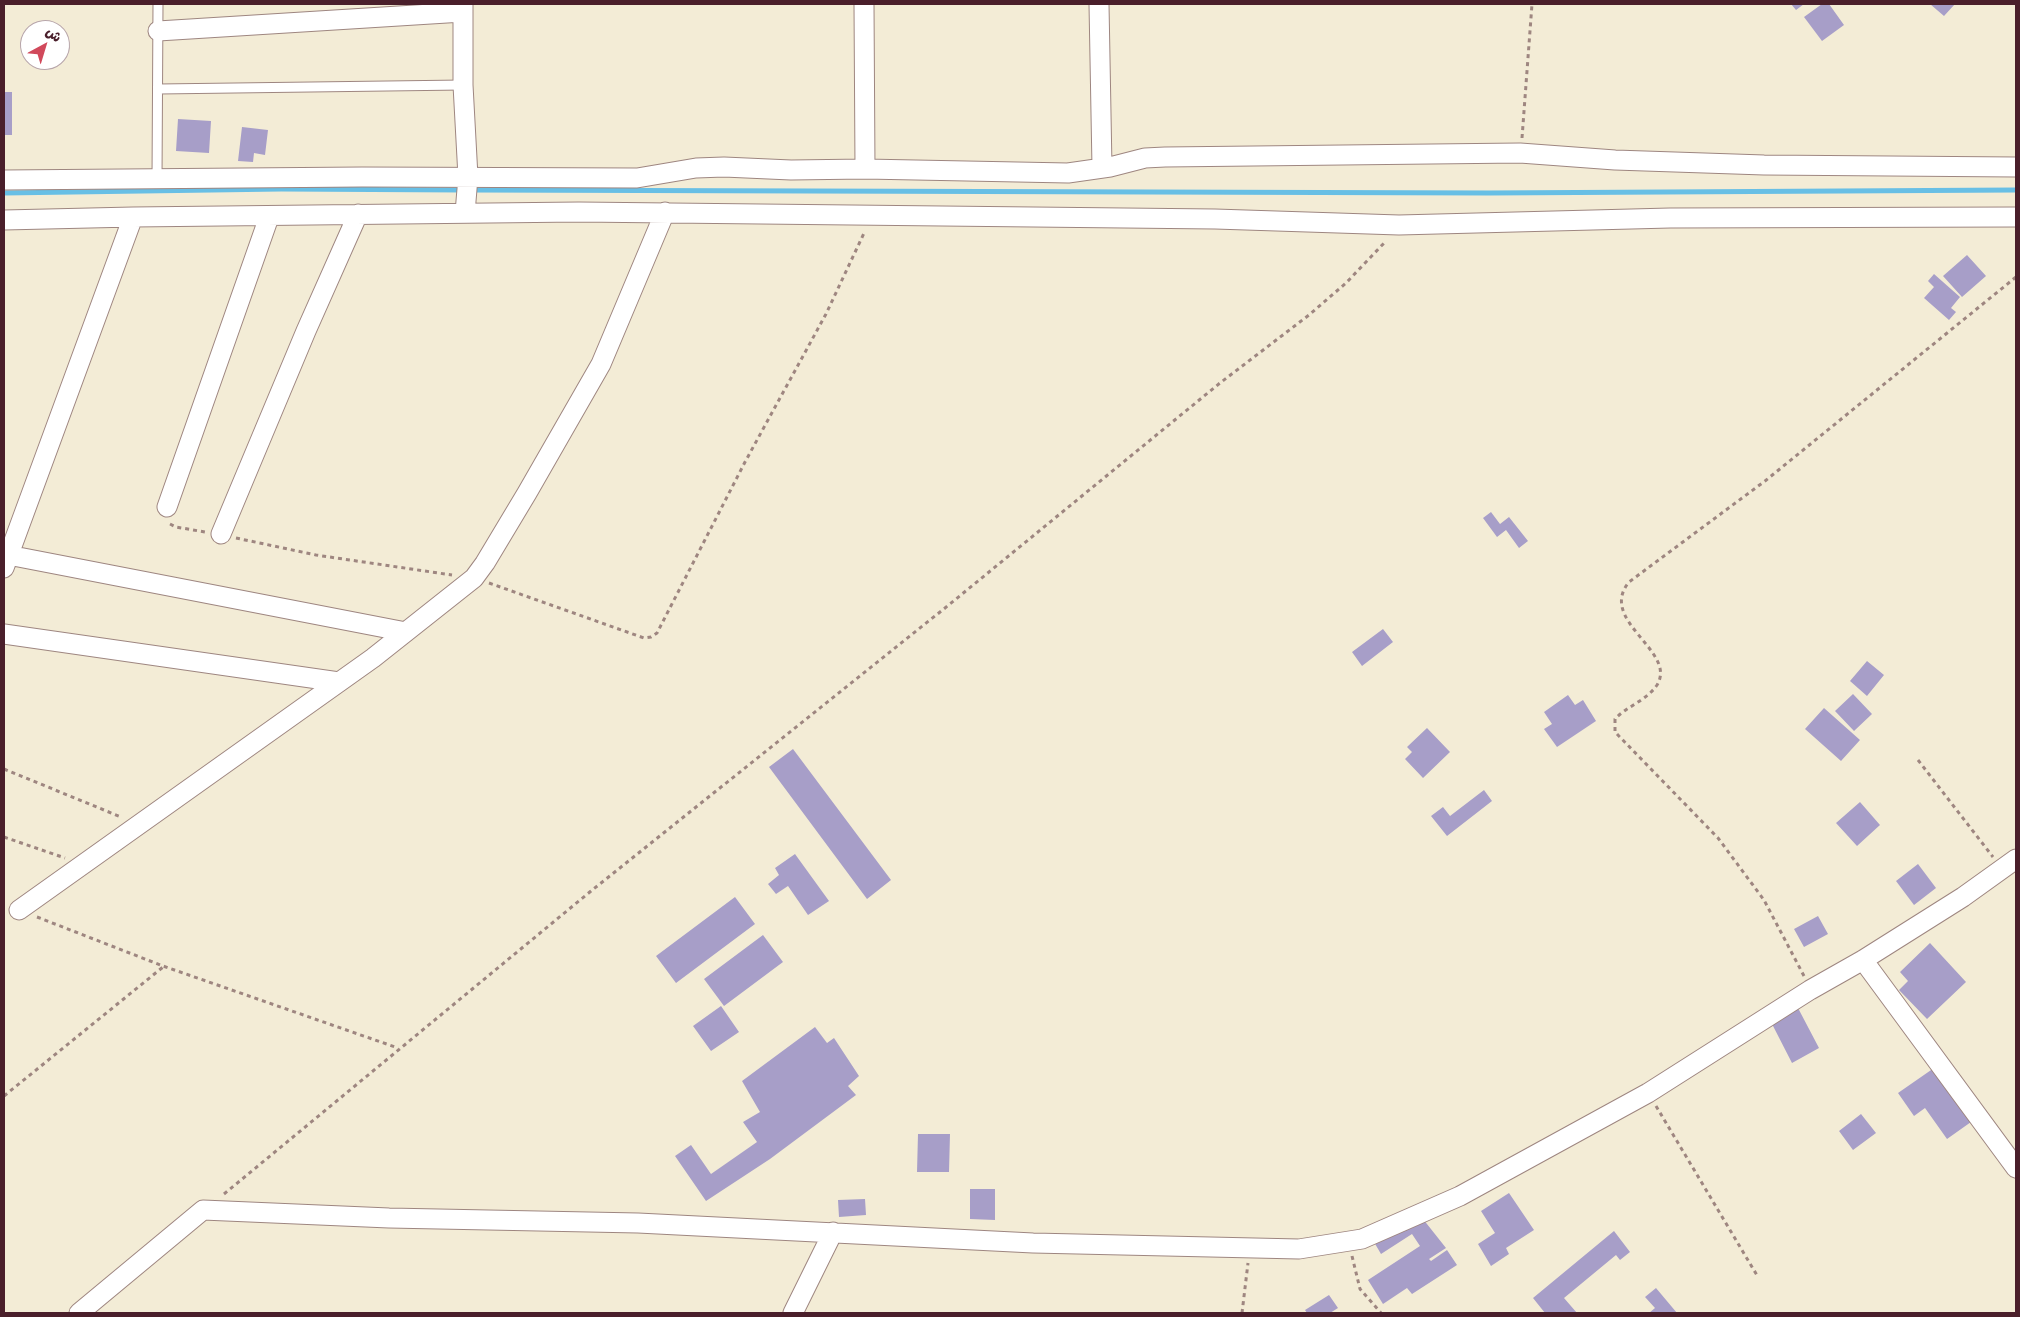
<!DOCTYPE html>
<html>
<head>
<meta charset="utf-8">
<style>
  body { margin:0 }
  #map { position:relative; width:2020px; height:1317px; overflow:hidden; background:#f3ecd6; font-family:"Shantell Sans","Playpen Sans Arabic",sans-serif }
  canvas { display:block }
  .frame { position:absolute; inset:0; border:5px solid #4a1f2b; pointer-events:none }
  .north { position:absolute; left:20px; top:20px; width:50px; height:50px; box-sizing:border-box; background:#fff; border:1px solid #b7a5aa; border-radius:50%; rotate:39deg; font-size:14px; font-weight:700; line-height:20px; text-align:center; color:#4a1f2b }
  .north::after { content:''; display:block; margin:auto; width:18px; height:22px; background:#d1495b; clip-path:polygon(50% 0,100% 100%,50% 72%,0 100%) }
</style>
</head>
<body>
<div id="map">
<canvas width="2020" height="1317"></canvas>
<div class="frame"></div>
<div class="north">ش</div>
</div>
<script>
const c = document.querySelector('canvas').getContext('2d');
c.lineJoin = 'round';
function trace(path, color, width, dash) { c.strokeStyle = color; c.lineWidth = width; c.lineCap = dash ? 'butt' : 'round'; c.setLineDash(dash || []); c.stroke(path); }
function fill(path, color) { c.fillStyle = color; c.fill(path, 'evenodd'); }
trace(new Path2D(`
  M472 190 1489 193 2016 190
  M4 193 281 189 463 190`), '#68bfe5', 5);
fill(new Path2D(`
  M1791 4H1804L1796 10Z
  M1822 4H1829L1844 25 1822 41 1804 17Z
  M1930 4H1955L1944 16Z
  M4 92H12V135H4Z
  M178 119 211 121 209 153 176 151Z
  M242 127 268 130 265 155 254 153 253 162 238 161Z
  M1967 255 1986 276 1962 297 1943 276Z
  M1934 274 1960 297 1951 308 1956 312 1949 320 1924 298 1934 287 1928 281Z
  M1491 512 1500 524 1509 517 1528 541 1519 548 1506 530 1497 537 1483 518Z
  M1383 629 1393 642 1362 666 1352 652Z
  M1867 661 1884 675 1867 696 1850 681Z
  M1853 694 1872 714 1854 731 1835 711Z
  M1568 695 1575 705 1583 700 1596 721 1557 747 1544 729 1552 724 1544 712Z
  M1824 708 1860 740 1841 761 1805 729Z
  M1427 728 1450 752 1423 778 1405 759 1412 752 1407 747Z
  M793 749 891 880 867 899 769 767Z
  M1484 790 1492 801 1447 836 1431 816 1443 807 1450 816Z
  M1860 802 1880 825 1857 846 1836 823Z
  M795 854 829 901 808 915 788 886 776 894 768 884 779 875 775 868Z
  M1918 864 1936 888 1914 905 1896 881Z
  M735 897 755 924 676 983 656 956Z
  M1818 916 1828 934 1804 947 1794 929Z
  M763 935 783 962 724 1006 704 979Z
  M1930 943 1966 982 1927 1019 1899 990 1908 981 1900 972Z
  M721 1006 739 1032 711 1051 693 1026Z
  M1798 1008 1819 1048 1792 1063 1771 1022Z
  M815 1027 827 1043 834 1038 859 1076 848 1086 856 1095 770 1159 706 1201 675 1156 691 1145 711 1174 757 1142 743 1122 760 1112 742 1081Z
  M1934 1068 1971 1122 1947 1139 1925 1108 1914 1116 1898 1093Z
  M1861 1114 1876 1133 1853 1150 1839 1131Z
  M918 1134H950L949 1172H917Z
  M970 1189H995V1220L970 1219Z
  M1509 1193 1534 1230 1506 1248 1509 1254 1491 1266 1478 1244 1495 1233 1481 1211Z
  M865 1199 866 1215 839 1217 838 1200Z
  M1423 1219 1446 1248 1429 1259 1431 1261 1447 1250 1457 1265 1412 1294 1407 1288 1383 1304 1368 1280 1420 1246 1412 1234 1381 1254 1374 1242Z
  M1614 1231 1630 1252 1620 1260 1616 1255 1564 1298 1577 1313H1545L1533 1298Z
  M1656 1288 1677 1313H1649L1655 1308 1645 1297Z
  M1329 1295 1338 1308 1330 1313H1307L1305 1310Z`), '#a79ec8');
const service = new Path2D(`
  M159 89 463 85
  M157 179 158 4`);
const minor = new Path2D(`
  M463 4V85L468 177 465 213
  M864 4 865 169
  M1099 4 1102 168
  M158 31 463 12
  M4 180 362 177 637 178 696 168 724 167 791 170 865 169 1068 173 1110 167 1145 158 1165 157 1520 153 1615 160 1764 165 2016 167
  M4 220 133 217 579 212 1215 219 1399 225 1670 218 2016 217
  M167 507 269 217
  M221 534 306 331 358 214
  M8 555 406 632
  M4 568 133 217
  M4 634 339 682
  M19 910 373 658 474 578 485 563 527 493 601 364 665 212
  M1863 960 2016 1168
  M79 1313 203 1210 389 1218 638 1223 1033 1243 1299 1249 1362 1239 1460 1196 1648 1093 1810 990 1863 960 1963 897 2016 859
  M793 1313 833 1232`);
trace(service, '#9e8680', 11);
trace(minor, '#9e8680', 21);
trace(new Path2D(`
  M1522 138 1532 4
  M170 524 176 527 205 532
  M236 538 316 555 452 575
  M489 583 644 638 651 637 657 633 745 462 826 314 865 231
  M1918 760 1993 857
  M4 769 121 817
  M4 837 65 858
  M37 917 163 966 398 1048
  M1804 976 1764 900 1718 838 1615 732V719C1627 706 1646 701 1657 685 1678 651 1597 621 1629 582L1765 481 2016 277
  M4 1096 163 967
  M1656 1106 1758 1277
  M224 1194 591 891 945 608 1220 383 1309 315 1346 283 1386 241
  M1352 1256 1360 1289 1381 1313
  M1242 1313 1248 1263`), '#9e8680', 3, [4, 4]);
trace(service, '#fff', 9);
trace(minor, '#fff', 19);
</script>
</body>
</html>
